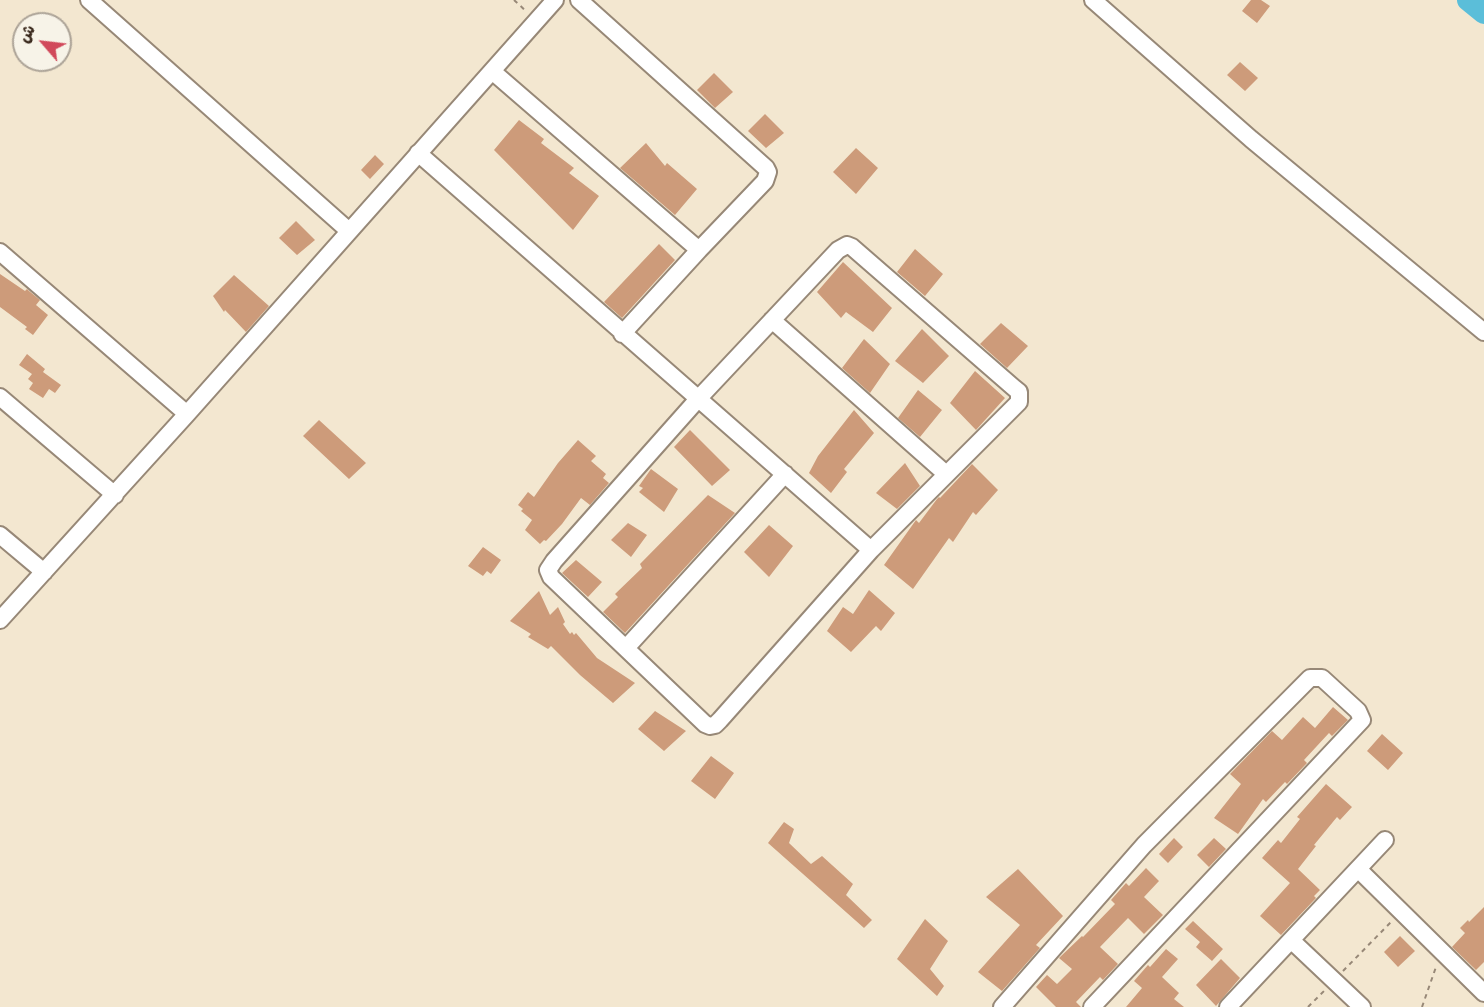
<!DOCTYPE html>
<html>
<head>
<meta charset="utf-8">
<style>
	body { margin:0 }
	#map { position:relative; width:1484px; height:1007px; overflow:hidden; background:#f3e7d0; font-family:Kalam,"Playpen Sans Arabic",sans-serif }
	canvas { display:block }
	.north { position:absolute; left:12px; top:12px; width:60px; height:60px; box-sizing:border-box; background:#f7f3e8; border:2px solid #aca397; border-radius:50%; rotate:298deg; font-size:16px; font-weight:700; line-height:24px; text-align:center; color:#3b2a1e }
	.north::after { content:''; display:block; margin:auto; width:21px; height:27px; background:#d1495b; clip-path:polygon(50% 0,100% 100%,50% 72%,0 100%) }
</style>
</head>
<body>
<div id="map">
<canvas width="1484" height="1007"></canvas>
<div class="north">ش</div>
</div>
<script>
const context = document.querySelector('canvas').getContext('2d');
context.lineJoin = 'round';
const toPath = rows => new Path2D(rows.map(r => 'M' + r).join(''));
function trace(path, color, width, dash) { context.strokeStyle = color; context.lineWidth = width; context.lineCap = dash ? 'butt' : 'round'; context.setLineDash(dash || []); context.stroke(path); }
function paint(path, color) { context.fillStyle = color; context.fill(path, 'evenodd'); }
const river = toPath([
	[1468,0,1484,13]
]);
const building = toPath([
	[1251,0,1261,0,1270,6,1257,23,1242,11],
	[1240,62,1258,78,1245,91,1227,75],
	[714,73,733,92,715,108,697,90],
	[765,114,784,133,766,148,748,131],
	[519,120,544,139,541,143,574,168,569,173,599,196,573,230,494,150],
	[646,143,665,166,667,163,697,189,675,215,620,168],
	[856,148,878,168,856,194,833,172],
	[375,155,384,164,370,179,361,170],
	[296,221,315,240,297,255,279,238],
	[659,244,675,260,622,318,604,302],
	[915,249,943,274,925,296,897,272],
	[843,262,892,308,873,332,846,312,841,318,817,292],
	[0,274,25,291,27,289,29,291,40,300,36,305,48,315,33,335,25,329,27,327,0,307],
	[234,275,269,306,246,332,225,310,224,312,213,296],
	[1001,323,1028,346,1007,368,980,344],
	[922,329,949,356,923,383,895,361],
	[864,339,890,364,870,393,842,368],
	[27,354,45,369,43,372,61,385,55,393,49,389,43,398,29,389,33,383,28,379,32,374,19,365],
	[975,371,1005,398,976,430,950,403],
	[918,390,942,410,920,437,898,418],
	[854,410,874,433,844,469,847,472,831,493,809,473,818,456],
	[319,420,366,463,349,479,303,436],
	[690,430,730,470,712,486,674,447],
	[578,440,596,456,591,461,606,474,603,478,609,483,590,505,581,498,562,524,546,541,544,540,540,544,525,530,532,520,521,511,523,509,518,505,528,492,534,497,558,463],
	[905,463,920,486,897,509,876,493],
	[972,464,998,490,976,515,973,512,953,542,949,538,913,589,884,565,916,520,919,523,937,499,939,497,940,498],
	[651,469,678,489,664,512,639,492,643,488,639,486],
	[708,495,735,513,625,633,603,612,618,597,615,594,642,568,640,564],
	[628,523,647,535,631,557,611,540],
	[769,525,793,546,769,577,744,552],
	[483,547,501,560,491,574,487,571,483,576,468,566],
	[576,560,602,582,588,597,562,573],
	[869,590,895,613,881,631,876,626,851,652,827,631,843,607,853,614],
	[539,591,550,615,558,607,565,622,563,624,570,634,572,632,574,635,576,633,597,658,635,683,613,703,580,675,551,646,548,649,528,637,531,634,510,621],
	[1333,707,1348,720,1332,736,1329,733,1304,760,1307,763,1287,784,1285,782,1266,802,1263,799,1238,834,1214,818,1241,784,1230,774,1272,731,1282,740,1303,717,1315,728],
	[655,711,686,731,664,751,638,729],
	[1382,734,1403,753,1388,770,1367,751],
	[711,756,734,773,715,799,691,781],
	[1326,784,1352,807,1340,820,1337,817,1314,845,1316,846,1298,869,1320,890,1314,896,1316,898,1281,935,1260,916,1290,883,1262,858,1278,840,1281,843,1300,819,1297,817],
	[784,822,794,829,789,843,811,864,822,856,853,884,846,895,872,920,864,928,768,843],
	[1174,838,1183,847,1168,863,1159,854],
	[1214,838,1226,849,1209,867,1197,855],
	[1146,868,1159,881,1144,897,1163,915,1144,934,1128,918,1100,947,1118,964,1103,980,1100,977,1076,1002,1081,1007,1056,1007,1036,987,1047,975,1057,984,1072,969,1059,958,1082,936,1083,937,1115,904,1111,900,1126,883,1129,886],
	[1018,869,1063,916,1036,945,1040,948,1002,991,978,972,1020,925,986,897],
	[1484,907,1484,962,1476,970,1452,947,1465,933,1460,928,1468,920,1469,922],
	[925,919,948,941,930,969,944,986,937,996,897,959],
	[1193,921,1223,949,1212,961,1196,947,1200,942,1185,929],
	[1400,936,1415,951,1398,967,1384,952],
	[1166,949,1178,959,1162,977,1179,993,1174,999,1184,1007,1126,1007,1142,988,1134,981,1148,965,1150,967],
	[1221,959,1240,978,1216,1006,1196,985]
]);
const path = toPath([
	[514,0,527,12],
	[1343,971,1392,921],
	[1308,1007,1325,990],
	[1422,1007,1436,967]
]);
const minor = toPath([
	[89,0,349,231],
	[1093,0,1251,139,1484,332],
	[492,71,699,250,765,181,768,172,766,168,579,0],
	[418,153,871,550],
	[847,245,852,247,1013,387,1019,392,1019,402,871,550,720,720,715,725,710,726,705,724,551,577,548,570,554,561,698,399,838,250,847,245],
	[0,252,187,414],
	[772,320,946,474],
	[622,334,699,250],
	[0,397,115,495],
	[0,535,44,572],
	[0,620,187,414,555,0],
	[626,648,785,474],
	[1358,869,1484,993],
	[1291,940,1362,1007],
	[1002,1007,1144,845,1310,678,1322,678,1358,711,1362,720,1092,1007],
	[1228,1007,1385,840]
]);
trace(river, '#5bbed9', 22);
paint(building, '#cd9b7a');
trace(minor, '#978877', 20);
trace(path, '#978877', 2, [4.5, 4.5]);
trace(minor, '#fff', 16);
</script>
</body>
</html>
